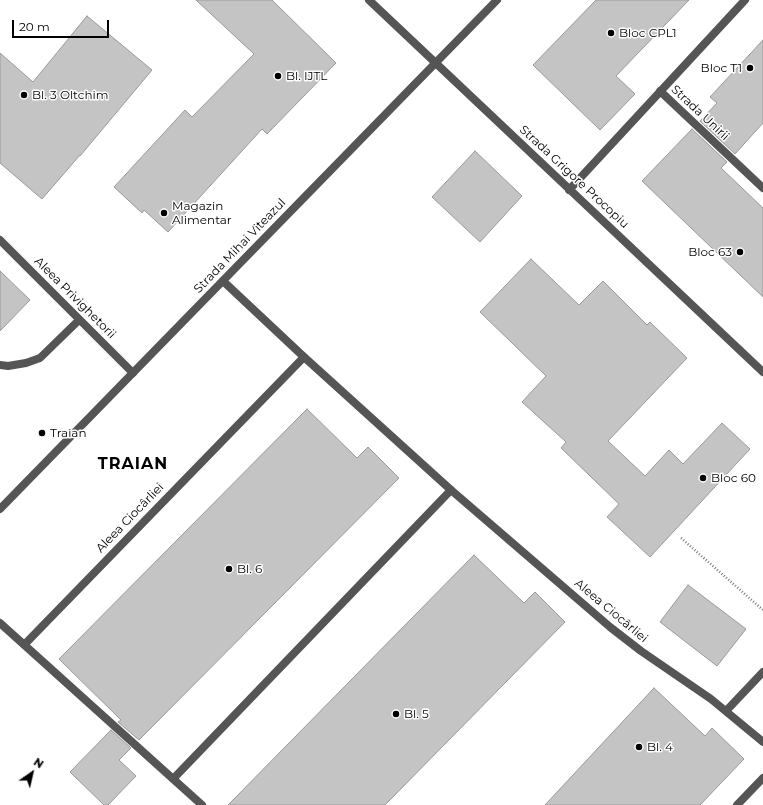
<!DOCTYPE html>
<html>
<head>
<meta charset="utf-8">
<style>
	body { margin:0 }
	#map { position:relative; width:763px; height:805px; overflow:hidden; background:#fff; font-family:Montserrat,sans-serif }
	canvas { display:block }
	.north { position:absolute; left:12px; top:753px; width:40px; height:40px; -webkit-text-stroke:3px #fff; paint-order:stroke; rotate:34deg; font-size:11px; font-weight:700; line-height:16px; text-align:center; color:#000 }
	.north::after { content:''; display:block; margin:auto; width:14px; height:18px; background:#000; clip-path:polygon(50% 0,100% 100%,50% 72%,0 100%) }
	.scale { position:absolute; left:12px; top:20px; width:97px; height:18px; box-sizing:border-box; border:2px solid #000; border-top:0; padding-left:5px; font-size:12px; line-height:14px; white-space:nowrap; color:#000; -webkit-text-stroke:3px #fff; paint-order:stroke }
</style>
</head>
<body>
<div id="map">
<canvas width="763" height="805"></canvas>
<div class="north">N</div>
<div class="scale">20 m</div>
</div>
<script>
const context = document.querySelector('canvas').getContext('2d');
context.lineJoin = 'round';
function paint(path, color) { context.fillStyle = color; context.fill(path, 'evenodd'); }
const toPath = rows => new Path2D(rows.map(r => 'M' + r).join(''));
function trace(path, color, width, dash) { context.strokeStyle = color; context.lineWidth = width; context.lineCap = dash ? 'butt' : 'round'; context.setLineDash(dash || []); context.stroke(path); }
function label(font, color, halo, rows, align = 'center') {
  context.font = font + ' Montserrat,sans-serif'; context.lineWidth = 3; context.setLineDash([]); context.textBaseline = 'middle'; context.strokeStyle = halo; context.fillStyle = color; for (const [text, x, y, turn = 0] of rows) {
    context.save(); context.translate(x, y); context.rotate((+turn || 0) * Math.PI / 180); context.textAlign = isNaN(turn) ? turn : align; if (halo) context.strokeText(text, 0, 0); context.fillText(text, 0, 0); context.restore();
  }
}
const building = toPath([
	[196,0,272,0,336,63,267,134,262,129,168,232,144,210,142,213,114,187,185,110,192,117,254,54,196,0],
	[596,0,689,0,616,76,635,94,600,130,533,65,596,0],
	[87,16,152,70,80,156,80,155,42,199,0,163,0,53,33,82,87,16],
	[763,40,763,123,735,154,700,121,717,103,710,97,763,40],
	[692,129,727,162,721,168,763,208,763,297,642,181,692,129],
	[475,151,522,196,480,242,432,197,475,151],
	[531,259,579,305,603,281,647,325,650,322,687,358,608,441,645,476,669,450,683,464,722,423,750,449,650,557,607,517,619,504,561,448,566,442,522,402,546,376,480,312,531,259],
	[0,271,30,300,0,331,0,271],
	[307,409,357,458,368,447,399,478,139,740,118,722,121,720,59,659,307,409],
	[474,555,524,603,535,592,565,622,385,805,228,805,474,555],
	[688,585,746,629,717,666,660,622,688,585],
	[654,688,705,736,712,728,744,759,700,805,545,805,654,688],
	[111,730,131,748,119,760,136,776,108,805,104,805,70,772,111,730]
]);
const path = toPath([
	[681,538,763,610]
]);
const service = toPath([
	[0,623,202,805],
	[24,645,304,357],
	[173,779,451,490],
	[737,805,763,778]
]);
const minor = toPath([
	[369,0,763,372],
	[660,91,763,188],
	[569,190,745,0],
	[0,240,133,373],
	[223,281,304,357,451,490,610,627,641,651,711,699,763,742],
	[0,365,8,366,26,363,40,358,79,320],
	[726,711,763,672]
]);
const tertiary = toPath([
	[0,509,497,0]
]);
const markers = [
	[611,33,4,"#000"],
	[750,68,4,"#000"],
	[278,76,4,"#000"],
	[24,95,4,"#000"],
	[164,213,4,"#000"],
	[740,252,4,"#000"],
	[42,433,4,"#000"],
	[703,478,4,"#000"],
	[229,569,4,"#000"],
	[396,714,4,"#000"],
	[639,747,4,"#000"]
];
const poiNames = [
	["Bloc CPL1",619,33],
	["Bloc T1",742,68,"right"],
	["Bl. IJTL",286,76],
	["Bl. 3 Oltchim",32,95],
	["Magazin",172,206],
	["Alimentar",172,220],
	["Bloc 63",732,252,"right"],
	["Traian",50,433],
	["Bloc 60",711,478],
	["Bl. 6",237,569],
	["Bl. 5",404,714],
	["Bl. 4",647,747]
];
const streetNames = [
	["Strada Unirii",700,113,43],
	["Strada Grigore Procopiu",574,177,43],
	["Strada Mihai Viteazul",240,246,-46],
	["Aleea Privighetorii",75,298,45],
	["Aleea Ciocârliei",130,518,-46],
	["Aleea Ciocârliei",611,611,40]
];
const districtNames = [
	["TRAIAN",133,464]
];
paint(building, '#c4c4c4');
trace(building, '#999', 1);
trace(path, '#777', 2.5, [1, 2]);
trace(service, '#555', 8);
trace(minor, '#555', 8);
trace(tertiary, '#555', 8);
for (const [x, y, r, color] of markers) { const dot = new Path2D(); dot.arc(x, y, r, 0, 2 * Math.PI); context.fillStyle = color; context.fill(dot); trace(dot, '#fff', 1.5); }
label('12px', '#000', '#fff', poiNames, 'left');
label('12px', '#000', '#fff', streetNames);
context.letterSpacing = '1px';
label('bold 16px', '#000', '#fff', districtNames);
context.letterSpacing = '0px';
</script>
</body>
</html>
